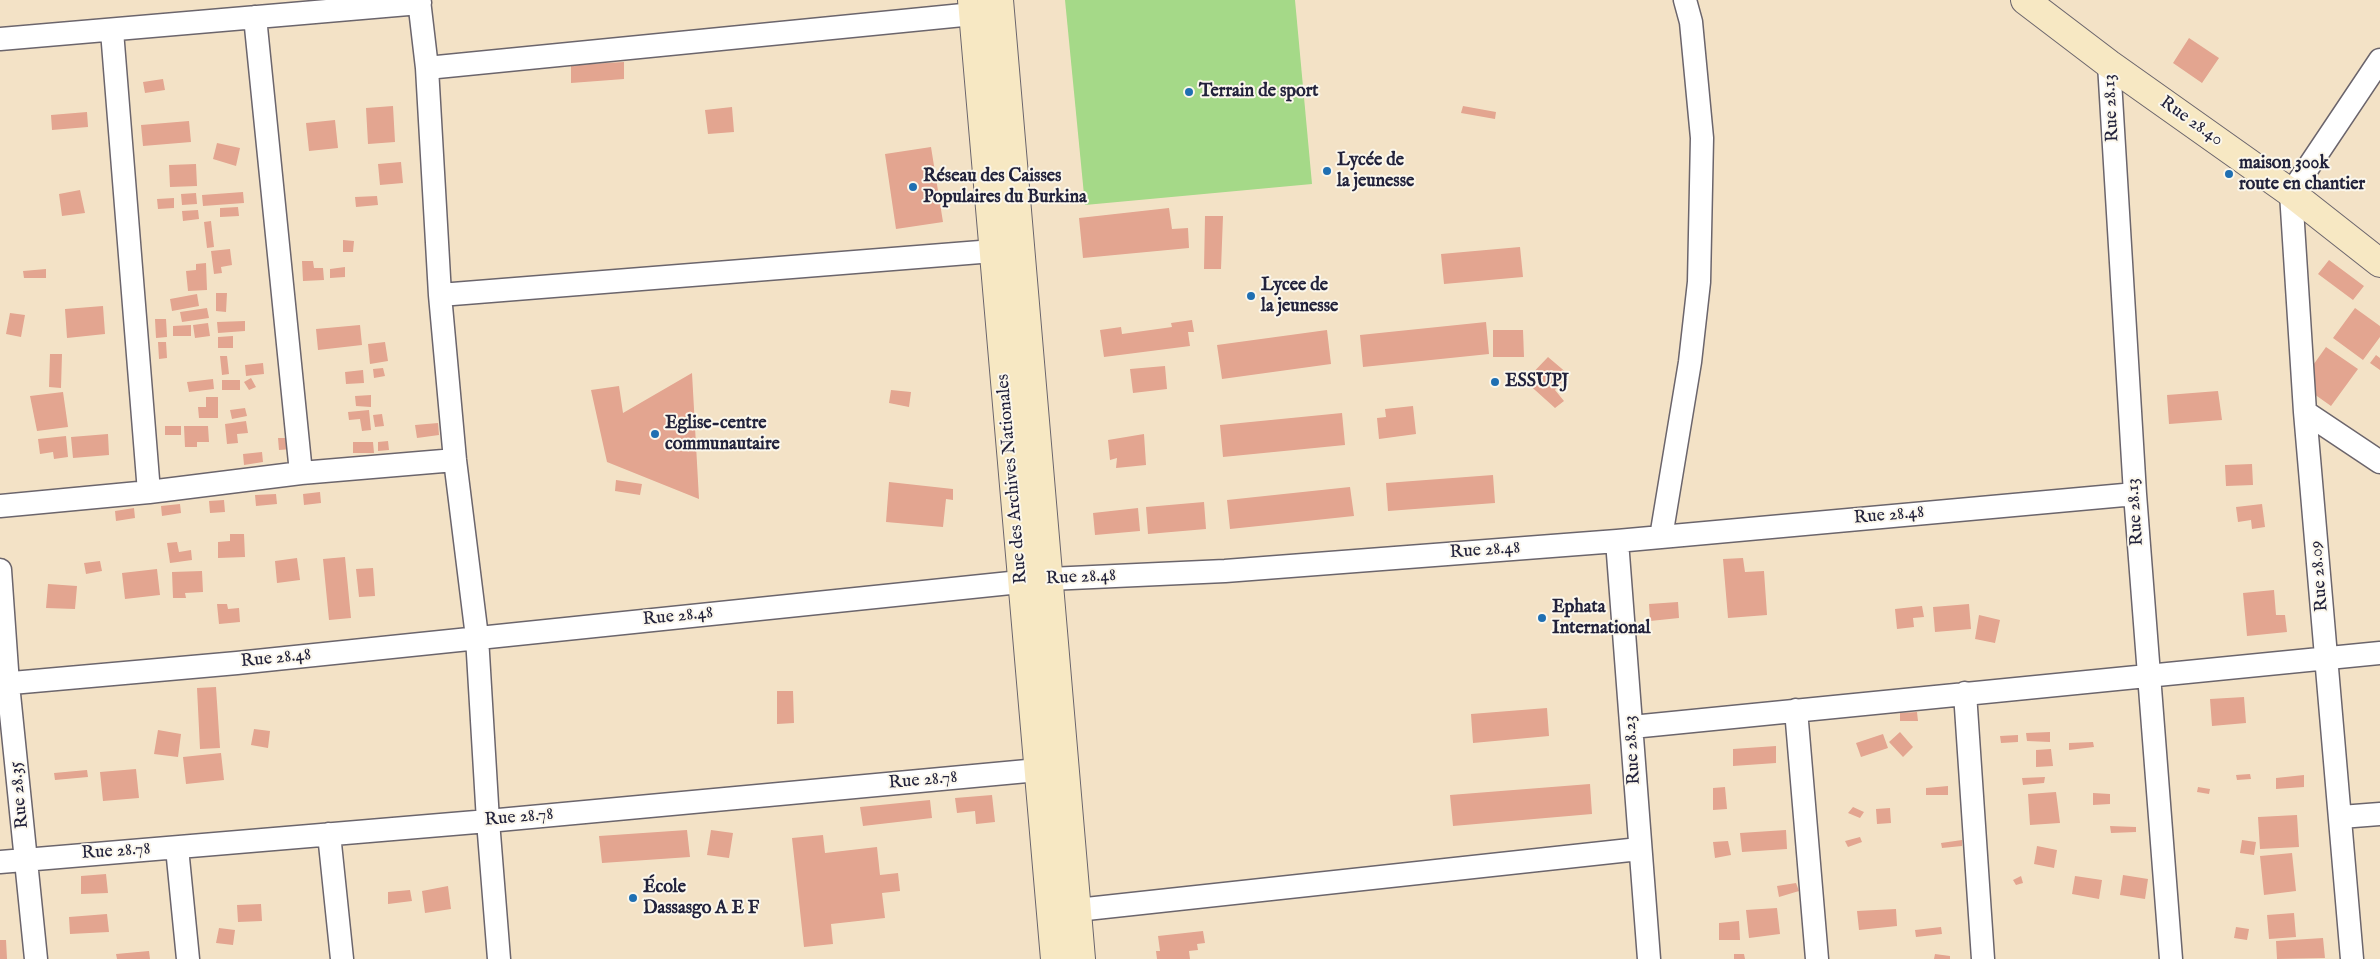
<!DOCTYPE html>
<html>
<head>
<meta charset="utf-8">
<style>
	body { margin:0 }
	canvas { display:block; background:#f3e2c6 }
</style>
</head>
<body>
<canvas width="2380" height="959"></canvas>
<script>
const context = document.querySelector('canvas').getContext('2d');
context.lineJoin = 'round';
function paint(path, color) { context.fillStyle = color; context.fill(path, 'evenodd'); }
const toPath = rows => new Path2D(rows.map(r => 'M' + r).join(''));
function trace(path, color, width, dash) { context.strokeStyle = color; context.lineWidth = width; context.lineCap = dash ? 'butt' : 'round'; context.setLineDash(dash || []); context.stroke(path); }
function label(font, color, halo, rows, align = 'center') {
  context.font = font + ' "IM FELL English",serif'; context.lineWidth = 4; context.setLineDash([]); context.textBaseline = 'middle'; context.strokeStyle = halo; context.fillStyle = color; for (const [text, x, y, turn = 0] of rows) {
    context.save(); context.translate(x, y); context.rotate((+turn || 0) * Math.PI / 180); context.textAlign = isNaN(turn) ? turn : align; if (halo) context.strokeText(text, 0, 0); context.fillText(text, 0, 0); context.restore();
  }
}
const green = toPath([
	[1065,0,1295,0,1312,184,1085,205]
]);
const building = toPath([
	[2189,38,2219,58,2202,83,2173,63],
	[624,62,624,79,571,83,571,65],
	[163,79,165,90,145,93,143,82],
	[393,106,395,142,368,144,366,108],
	[1463,106,1496,112,1495,119,1461,113],
	[732,107,734,132,708,134,705,110],
	[87,112,88,127,52,130,51,115],
	[335,120,338,148,309,151,306,123],
	[189,121,191,142,143,146,141,125],
	[217,143,240,148,236,166,213,159],
	[931,147,943,222,896,229,885,154],
	[401,162,403,183,380,185,378,164],
	[196,164,197,186,170,187,169,165],
	[80,190,85,213,62,216,59,194],
	[243,192,244,203,203,206,202,195],
	[196,193,197,204,182,205,181,194],
	[377,196,378,205,356,207,355,197],
	[174,198,174,208,158,209,157,199],
	[238,207,239,216,220,217,220,208],
	[1169,208,1172,229,1188,228,1189,248,1083,258,1079,218],
	[198,210,199,219,183,221,182,211],
	[1205,216,1223,216,1221,269,1204,269],
	[211,221,214,247,207,248,204,222],
	[343,240,354,241,353,252,343,252],
	[1520,247,1523,277,1444,284,1441,254],
	[230,249,232,265,221,267,222,273,214,274,211,251],
	[2329,260,2364,286,2353,300,2318,274],
	[302,261,313,261,314,268,323,268,324,280,303,281],
	[206,263,207,290,188,291,186,271,196,270,196,264],
	[345,267,345,277,330,278,330,269],
	[46,269,46,278,24,278,23,271],
	[216,293,227,293,226,312,216,311],
	[197,294,199,306,172,311,170,299],
	[103,306,105,334,67,338,65,309],
	[207,308,209,318,182,322,180,312],
	[2355,308,2380,326,2380,337,2363,360,2333,338],
	[10,313,25,315,21,337,6,334],
	[155,319,166,319,167,337,156,338],
	[1192,320,1194,332,1188,332,1190,346,1104,357,1100,330,1121,327,1122,334,1172,327,1171,323],
	[245,321,245,331,218,333,217,322],
	[1486,322,1489,354,1363,367,1360,335],
	[208,323,210,336,195,338,193,325],
	[191,325,191,336,173,336,173,326],
	[360,325,362,345,318,350,316,329],
	[1327,330,1331,364,1222,379,1217,345],
	[1493,330,1523,330,1524,357,1493,357],
	[233,336,233,348,218,348,218,337],
	[158,342,166,342,167,358,159,359],
	[385,342,388,361,370,364,368,344],
	[2326,347,2358,369,2331,406,2307,389,2306,375],
	[50,354,62,354,61,388,49,387],
	[2376,355,2380,358,2380,370,2370,363],
	[220,356,227,356,229,374,222,375],
	[1548,357,1568,374,1555,390,1564,401,1555,408,1525,381],
	[263,363,264,374,246,376,245,365],
	[1165,366,1167,389,1133,393,1130,369],
	[383,368,385,376,374,378,373,369],
	[363,370,364,383,346,384,345,372],
	[692,373,699,499,607,462,591,390,619,386,623,413],
	[251,378,256,387,249,390,244,382],
	[213,379,214,389,189,392,187,382],
	[222,380,240,380,240,390,222,390],
	[891,390,911,392,909,407,889,403],
	[2218,391,2222,420,2169,424,2167,395],
	[63,392,68,427,37,431,30,396],
	[371,395,371,407,356,406,355,396],
	[206,397,218,397,218,418,199,418,198,407,206,407],
	[1413,406,1416,434,1379,439,1377,418,1386,417,1385,409],
	[245,408,247,416,232,419,230,410],
	[369,410,371,430,362,431,360,419,349,420,348,412],
	[1342,413,1345,445,1223,457,1220,425],
	[382,414,384,426,375,427,373,415],
	[246,421,248,433,237,434,238,443,227,444,225,424],
	[438,423,439,435,417,438,415,425],
	[165,426,181,426,181,435,165,435],
	[184,426,208,426,209,442,197,442,197,447,185,447],
	[108,434,109,455,73,458,71,437],
	[1144,434,1146,465,1116,468,1117,458,1110,460,1108,440],
	[66,436,68,457,54,459,53,452,40,454,38,439],
	[278,438,291,438,292,449,279,450],
	[388,441,389,450,378,451,378,442],
	[353,442,373,442,374,453,353,453],
	[262,452,263,462,244,465,243,454],
	[2252,464,2253,485,2226,486,2225,465],
	[1493,475,1495,503,1388,511,1386,483],
	[616,480,642,484,640,495,615,491],
	[889,482,953,489,953,500,946,499,943,527,886,522],
	[1350,487,1354,516,1230,529,1227,500],
	[320,492,321,503,304,505,303,494],
	[276,494,277,504,256,506,255,495],
	[224,500,225,512,210,513,209,501],
	[1204,502,1206,529,1148,534,1146,507],
	[180,504,181,513,162,516,161,506],
	[2262,504,2265,527,2252,529,2251,520,2238,522,2236,507],
	[134,508,135,518,116,521,115,511],
	[1138,508,1140,531,1095,535,1093,513],
	[230,534,244,534,245,557,218,558,218,542,230,541],
	[177,542,179,552,191,550,192,560,170,563,167,543],
	[345,557,351,618,329,620,323,559],
	[297,558,300,580,277,583,275,561],
	[1743,558,1745,572,1764,571,1767,615,1728,618,1723,559],
	[100,561,102,571,86,574,84,563],
	[373,568,375,596,359,597,356,569],
	[157,569,160,595,125,599,122,573],
	[202,571,203,592,185,593,186,598,173,598,172,572],
	[48,584,77,586,75,609,46,608],
	[2274,590,2276,615,2285,615,2287,632,2247,636,2243,593],
	[1678,602,1679,618,1650,621,1649,604],
	[217,604,227,604,228,609,239,608,240,622,219,624],
	[1969,604,1971,629,1935,632,1933,607],
	[1922,606,1924,617,1913,618,1914,627,1897,629,1895,609],
	[1979,615,2000,620,1995,643,1975,639],
	[216,687,220,748,200,749,197,688],
	[777,691,793,691,794,723,777,724],
	[2244,697,2246,723,2212,726,2210,699],
	[1547,708,1549,736,1473,743,1471,714],
	[1917,712,1918,721,1900,721,1900,713],
	[254,729,270,731,268,748,251,745],
	[158,730,181,734,178,757,154,754],
	[1900,732,1913,747,1903,757,1889,742],
	[2050,732,2050,742,2027,741,2026,733],
	[1883,734,1888,748,1861,757,1856,743],
	[2018,735,2018,742,2001,743,2000,736],
	[2093,742,2094,747,2069,750,2069,743],
	[1776,746,1776,763,1733,766,1733,749],
	[2051,749,2053,766,2036,767,2036,750],
	[221,753,224,780,186,784,183,757],
	[136,769,139,798,103,801,100,772],
	[87,770,88,777,55,780,54,773],
	[2250,774,2251,779,2237,780,2236,775],
	[2304,775,2304,787,2276,789,2276,778],
	[2045,777,2044,783,2023,785,2022,778],
	[1590,784,1592,814,1453,826,1450,795],
	[1948,786,1948,795,1926,795,1926,788],
	[1725,787,1727,809,1713,810,1713,788],
	[2198,787,2210,789,2209,794,2197,792],
	[2056,792,2060,823,2030,825,2028,794],
	[2093,793,2110,794,2110,804,2093,805],
	[992,795,995,822,976,824,975,811,957,813,955,798],
	[930,800,932,818,863,826,860,807],
	[1853,807,1864,812,1860,818,1848,813],
	[1890,808,1891,823,1877,824,1876,809],
	[2297,815,2299,847,2260,849,2258,817],
	[2110,826,2136,827,2136,832,2111,833],
	[687,830,690,857,602,863,599,836],
	[711,830,733,833,729,858,707,855],
	[1786,830,1787,849,1742,852,1740,833],
	[823,835,825,853,877,847,880,875,898,873,900,891,882,893,885,918,831,924,833,944,804,947,792,838],
	[1860,837,1862,842,1848,847,1845,841],
	[1962,840,1962,846,1942,848,1941,843],
	[2242,840,2256,842,2254,855,2240,853],
	[1728,841,1731,855,1715,858,1713,842],
	[2037,846,2057,850,2054,868,2034,864],
	[2292,853,2296,891,2264,895,2260,856],
	[106,874,108,893,81,894,81,876],
	[2123,875,2148,879,2145,899,2120,895],
	[2021,876,2023,883,2016,885,2013,880],
	[2075,876,2102,880,2099,899,2072,894],
	[1796,883,1799,891,1779,897,1777,886],
	[448,886,451,909,425,913,422,891],
	[410,890,412,901,388,904,388,892],
	[261,904,262,921,238,922,237,905],
	[1777,908,1780,934,1749,938,1746,910],
	[1896,909,1897,926,1859,930,1857,911],
	[2294,913,2296,937,2269,939,2267,915],
	[107,914,109,932,70,934,69,917],
	[1739,921,1740,940,1719,940,1719,923],
	[1941,927,1942,934,1916,937,1915,930],
	[2236,927,2249,929,2247,940,2234,938],
	[219,928,235,930,233,945,216,943],
	[1203,931,1205,943,1197,944,1198,950,1189,951,1190,959,1157,959,1156,951,1160,951,1158,936],
	[2323,938,2325,958,2277,959,2276,941],
	[0,940,6,940,7,959,0,959],
	[149,951,150,959,117,959,116,954],
	[1734,954,1744,954,1745,959,1734,959],
	[1935,954,1950,956,1950,959,1934,959]
]);
const street = toPath([
	[419,0,427,68,440,295,455,460,477,637,488,821,499,959],
	[255,17,301,473],
	[112,31,149,492],
	[0,39,420,3],
	[2109,64,2135,494,2171,959],
	[427,68,973,14],
	[440,295,993,251],
	[2305,412,2380,462],
	[0,506,149,492,301,473,455,460],
	[1661,537,1690,362,1699,282,1702,138,1691,22,1685,0],
	[1617,541,1649,959],
	[0,570,8,684,36,959],
	[0,684,237,663,1049,579,1225,571,1617,541,2135,494],
	[1965,693,1983,959],
	[1796,710,1817,959],
	[1632,727,2380,653],
	[2341,817,2380,814],
	[329,834,342,959],
	[177,848,188,959],
	[0,862,488,821,1038,770],
	[1077,910,1639,849],
	[2352,959,2305,412,2291,193,2380,60]
]);
const secondary = toPath([
	[972,0,1055,959],
	[999,0,1081,959],
	[2025,0,2109,64,2291,193,2380,263]
]);
const markers = [
	[1189,92,5,"#1f6fb2"],
	[1327,171,5,"#1f6fb2"],
	[2229,174,5,"#1f6fb2"],
	[913,187,5,"#1f6fb2"],
	[1251,296,5,"#1f6fb2"],
	[1495,382,5,"#1f6fb2"],
	[655,434,5,"#1f6fb2"],
	[1542,618,5,"#1f6fb2"],
	[633,898,5,"#1f6fb2"]
];
const poiNames = [
	["Terrain de sport",1199,92],
	["Lycée de",1337,161],
	["la jeunesse",1337,182],
	["maison 300k",2239,164],
	["route en chantier",2239,185],
	["Réseau des Caisses",923,177],
	["Populaires du Burkina",923,198],
	["Lycee de",1261,286],
	["la jeunesse",1261,307],
	["ESSUPJ",1505,382],
	["Eglise-centre",665,424],
	["communautaire",665,445],
	["Ephata",1552,608],
	["International",1552,629],
	["École",643,888],
	["Dassasgo A E F",643,909]
];
const streetNames = [
	["Rue 28.13",2112,108,-93],
	["Rue 28.40",2191,122,35],
	["Rue des Archives Nationales",1013,479,-95],
	["Rue 28.13",2136,512,-94],
	["Rue 28.48",1889,516,-5],
	["Rue 28.48",1485,551,-4],
	["Rue 28.09",2320,576,-95],
	["Rue 28.48",1081,578,-3],
	["Rue 28.48",678,617,-6],
	["Rue 28.48",276,659,-6],
	["Rue 28.23",1633,750,-94],
	["Rue 28.78",923,781,-5],
	["Rue 28.35",20,795,-96],
	["Rue 28.78",519,818,-5],
	["Rue 28.78",116,852,-4]
];
paint(green, '#a5d988');
paint(building, '#e3a590');
trace(street, '#6b656c', 25);
trace(secondary, '#6b656c', 30);
trace(street, '#fff', 22);
trace(secondary, '#f7e8c3', 28);
for (const [x, y, r, color] of markers) { const dot = new Path2D(); dot.arc(x, y, r, 0, 2 * Math.PI); context.fillStyle = color; context.fill(dot); trace(dot, '#fbf7ec', 2); }
label('bold 18px', '#22223b', '#fbf7ec', poiNames, 'left');
label('18px', '#22223b', '#fbf7ec', streetNames);
</script>
</body>
</html>
